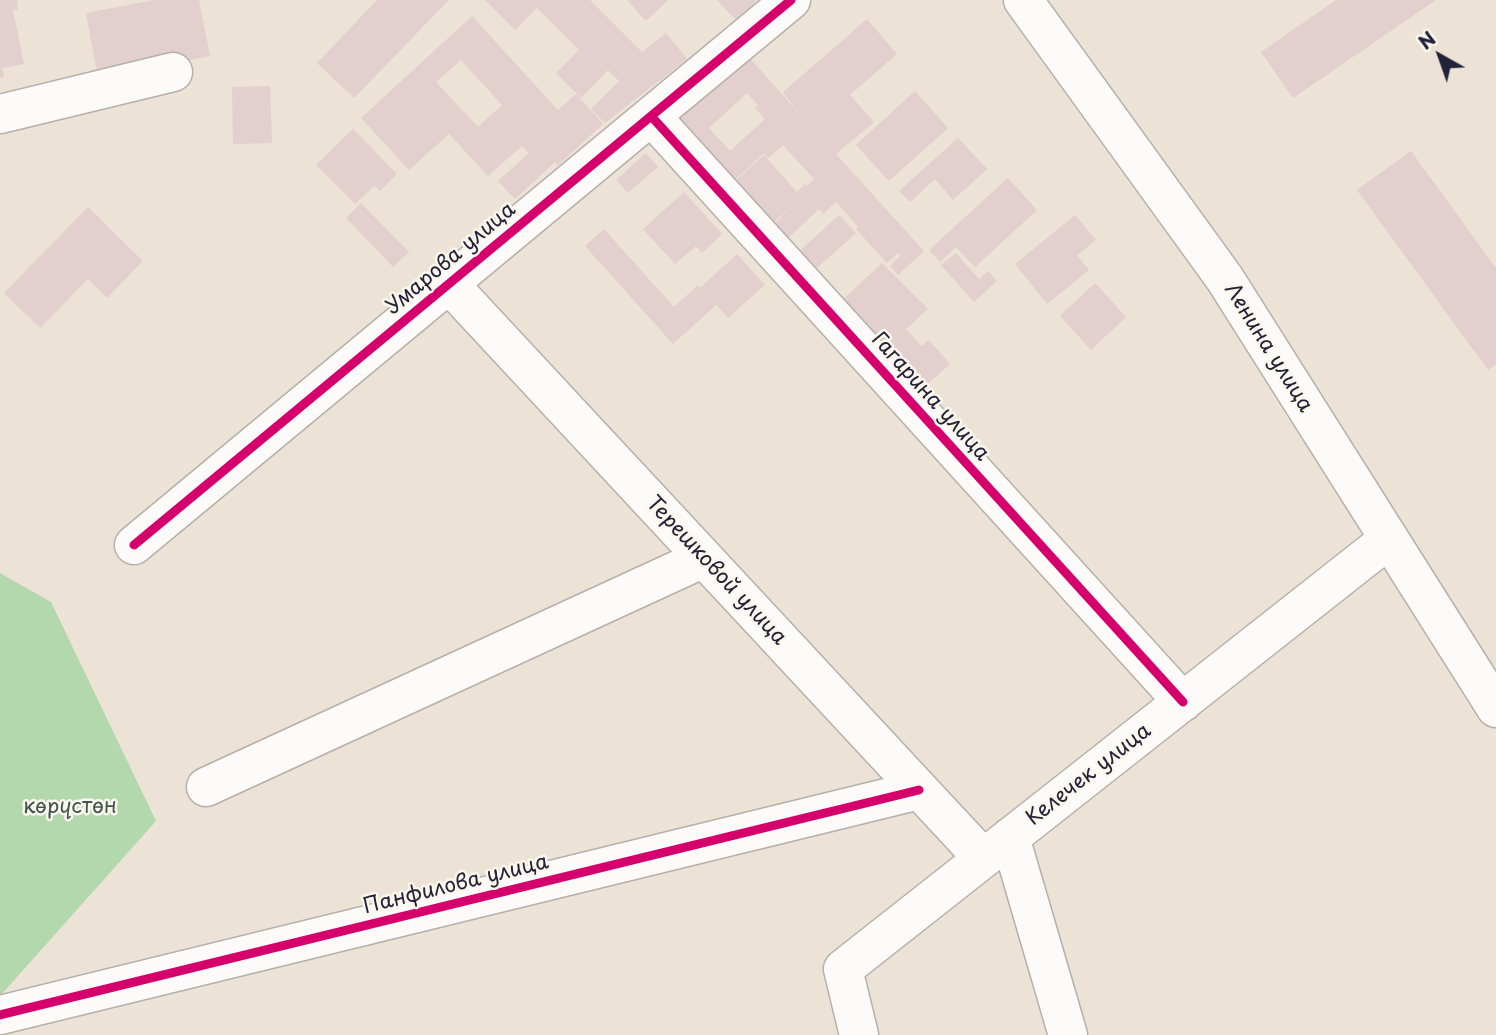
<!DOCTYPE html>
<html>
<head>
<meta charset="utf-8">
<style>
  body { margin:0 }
  #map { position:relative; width:1496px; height:1035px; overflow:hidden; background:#ece2d5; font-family:"Playpen Sans",sans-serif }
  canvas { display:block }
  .north { position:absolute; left:1405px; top:21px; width:70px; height:70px; -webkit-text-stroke:5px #fbf7ec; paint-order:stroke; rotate:320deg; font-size:19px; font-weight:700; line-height:28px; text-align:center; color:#22223b }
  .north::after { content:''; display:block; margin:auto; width:24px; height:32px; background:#22223b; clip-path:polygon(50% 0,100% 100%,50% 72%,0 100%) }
</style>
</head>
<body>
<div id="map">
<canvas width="1496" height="1035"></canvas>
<div class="north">N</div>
</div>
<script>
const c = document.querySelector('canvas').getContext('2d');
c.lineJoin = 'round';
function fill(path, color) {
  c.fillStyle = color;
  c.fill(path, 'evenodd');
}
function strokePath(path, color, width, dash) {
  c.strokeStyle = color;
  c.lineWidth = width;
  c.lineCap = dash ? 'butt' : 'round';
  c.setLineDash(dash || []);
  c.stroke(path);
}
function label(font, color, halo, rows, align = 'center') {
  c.font = font + ' "Playpen Sans",sans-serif';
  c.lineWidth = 5;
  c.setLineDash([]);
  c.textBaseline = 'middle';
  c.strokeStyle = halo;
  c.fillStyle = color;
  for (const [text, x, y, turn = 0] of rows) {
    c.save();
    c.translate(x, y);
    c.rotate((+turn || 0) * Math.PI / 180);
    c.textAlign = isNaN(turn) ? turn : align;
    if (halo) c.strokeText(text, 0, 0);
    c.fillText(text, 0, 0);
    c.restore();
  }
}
fill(new Path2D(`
  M0 573 51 602 156 821 0 996Z`), '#b3d8ad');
fill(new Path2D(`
  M0 0H17L18 9 13 10 24 64 3 68 4 77 0 78Z
  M155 0H199L210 56 98 78 86 13Z
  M377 0H449L354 98 317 63Z
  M485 0H590L642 52 666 33 687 59 605 123 591 109 619 81 608 70 581 98 556 73 579 50 537 8 515 30Z
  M627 0H668L646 21Z
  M717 0H754L756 2 736 20Z
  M1336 0H1436L1293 98 1261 52Z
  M472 16 558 110 576 94 603 124 558 165 555 162 515 199 498 181 529 153 522 146 488 176 449 134 409 170 361 118ZM461 60 502 105 478 127 436 82Z
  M867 19 897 54 850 95 874 122 836 154 924 251 898 275 890 266 900 256 898 253 887 263 856 229 858 227 836 202 823 214 819 209 788 238 775 223 798 201 764 231 726 189 764 155 797 192 805 184 807 186 814 179 783 145 768 158 764 153 727 187 669 123 746 54 800 114 783 92ZM747 93 758 105 755 108 765 119 730 151 709 128Z
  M270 86 272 143 233 144 232 87Z
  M915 91 948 128 889 181 856 145Z
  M353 129 397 174 380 191 374 186 355 204 316 165Z
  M958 138 987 169 953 200 935 179 910 202 899 191Z
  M1411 151 1496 268V364L1488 370 1357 190Z
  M646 153 658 167 628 193 616 180Z
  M1008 178 1037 210 975 267 956 247 940 262 929 250Z
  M684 192 722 234 702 253 696 246 675 264 643 229Z
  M361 203 409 252 393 267 346 218Z
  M88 207 143 261 107 298 88 279 40 328 4 293Z
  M839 215 856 233 808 276 792 258Z
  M1075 215 1096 240 1077 255 1089 270 1047 304 1015 264Z
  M604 229 674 307 698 285 700 288 737 254 765 285 728 318 716 305 673 344 585 246Z
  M956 253 979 279 988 271 997 281 974 302 941 265Z
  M882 263 928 309 906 329 921 346 929 340 950 364 917 394 836 306Z
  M1095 283 1126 317 1091 350 1060 316Z`), '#e2cfce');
const minor = new Path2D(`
  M0 114 173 72
  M651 116 1183 702
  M449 284 983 858
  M134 545 791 0
  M206 787 704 558
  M1010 837 1068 1035
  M0 1015 919 790
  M859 1035 843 969 1389 539`);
const major = new Path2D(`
  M1023 0 1225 279 1496 708`);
strokePath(minor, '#b6afaa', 41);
strokePath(major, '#b6afaa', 41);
strokePath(minor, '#fcfbf9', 38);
strokePath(major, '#fcfbf9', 38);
strokePath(new Path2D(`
  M651 116 1183 702
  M134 545 791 0
  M0 1015 919 790`), '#d6006c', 9);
label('21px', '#22223b', '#fbf7ec', [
  ["Умарова улица",451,259,-40],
  ["Ленина улица",1268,348,58],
  ["Гагарина улица",930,397,48],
  ["Терешковой улица",716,571,47],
  ["Келечек улица",1089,775,-38],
  ["Панфилова улица",456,885,-14]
]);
label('21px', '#405654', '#fbf7ec', [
  ["көрүстөн",70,807]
]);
</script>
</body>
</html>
